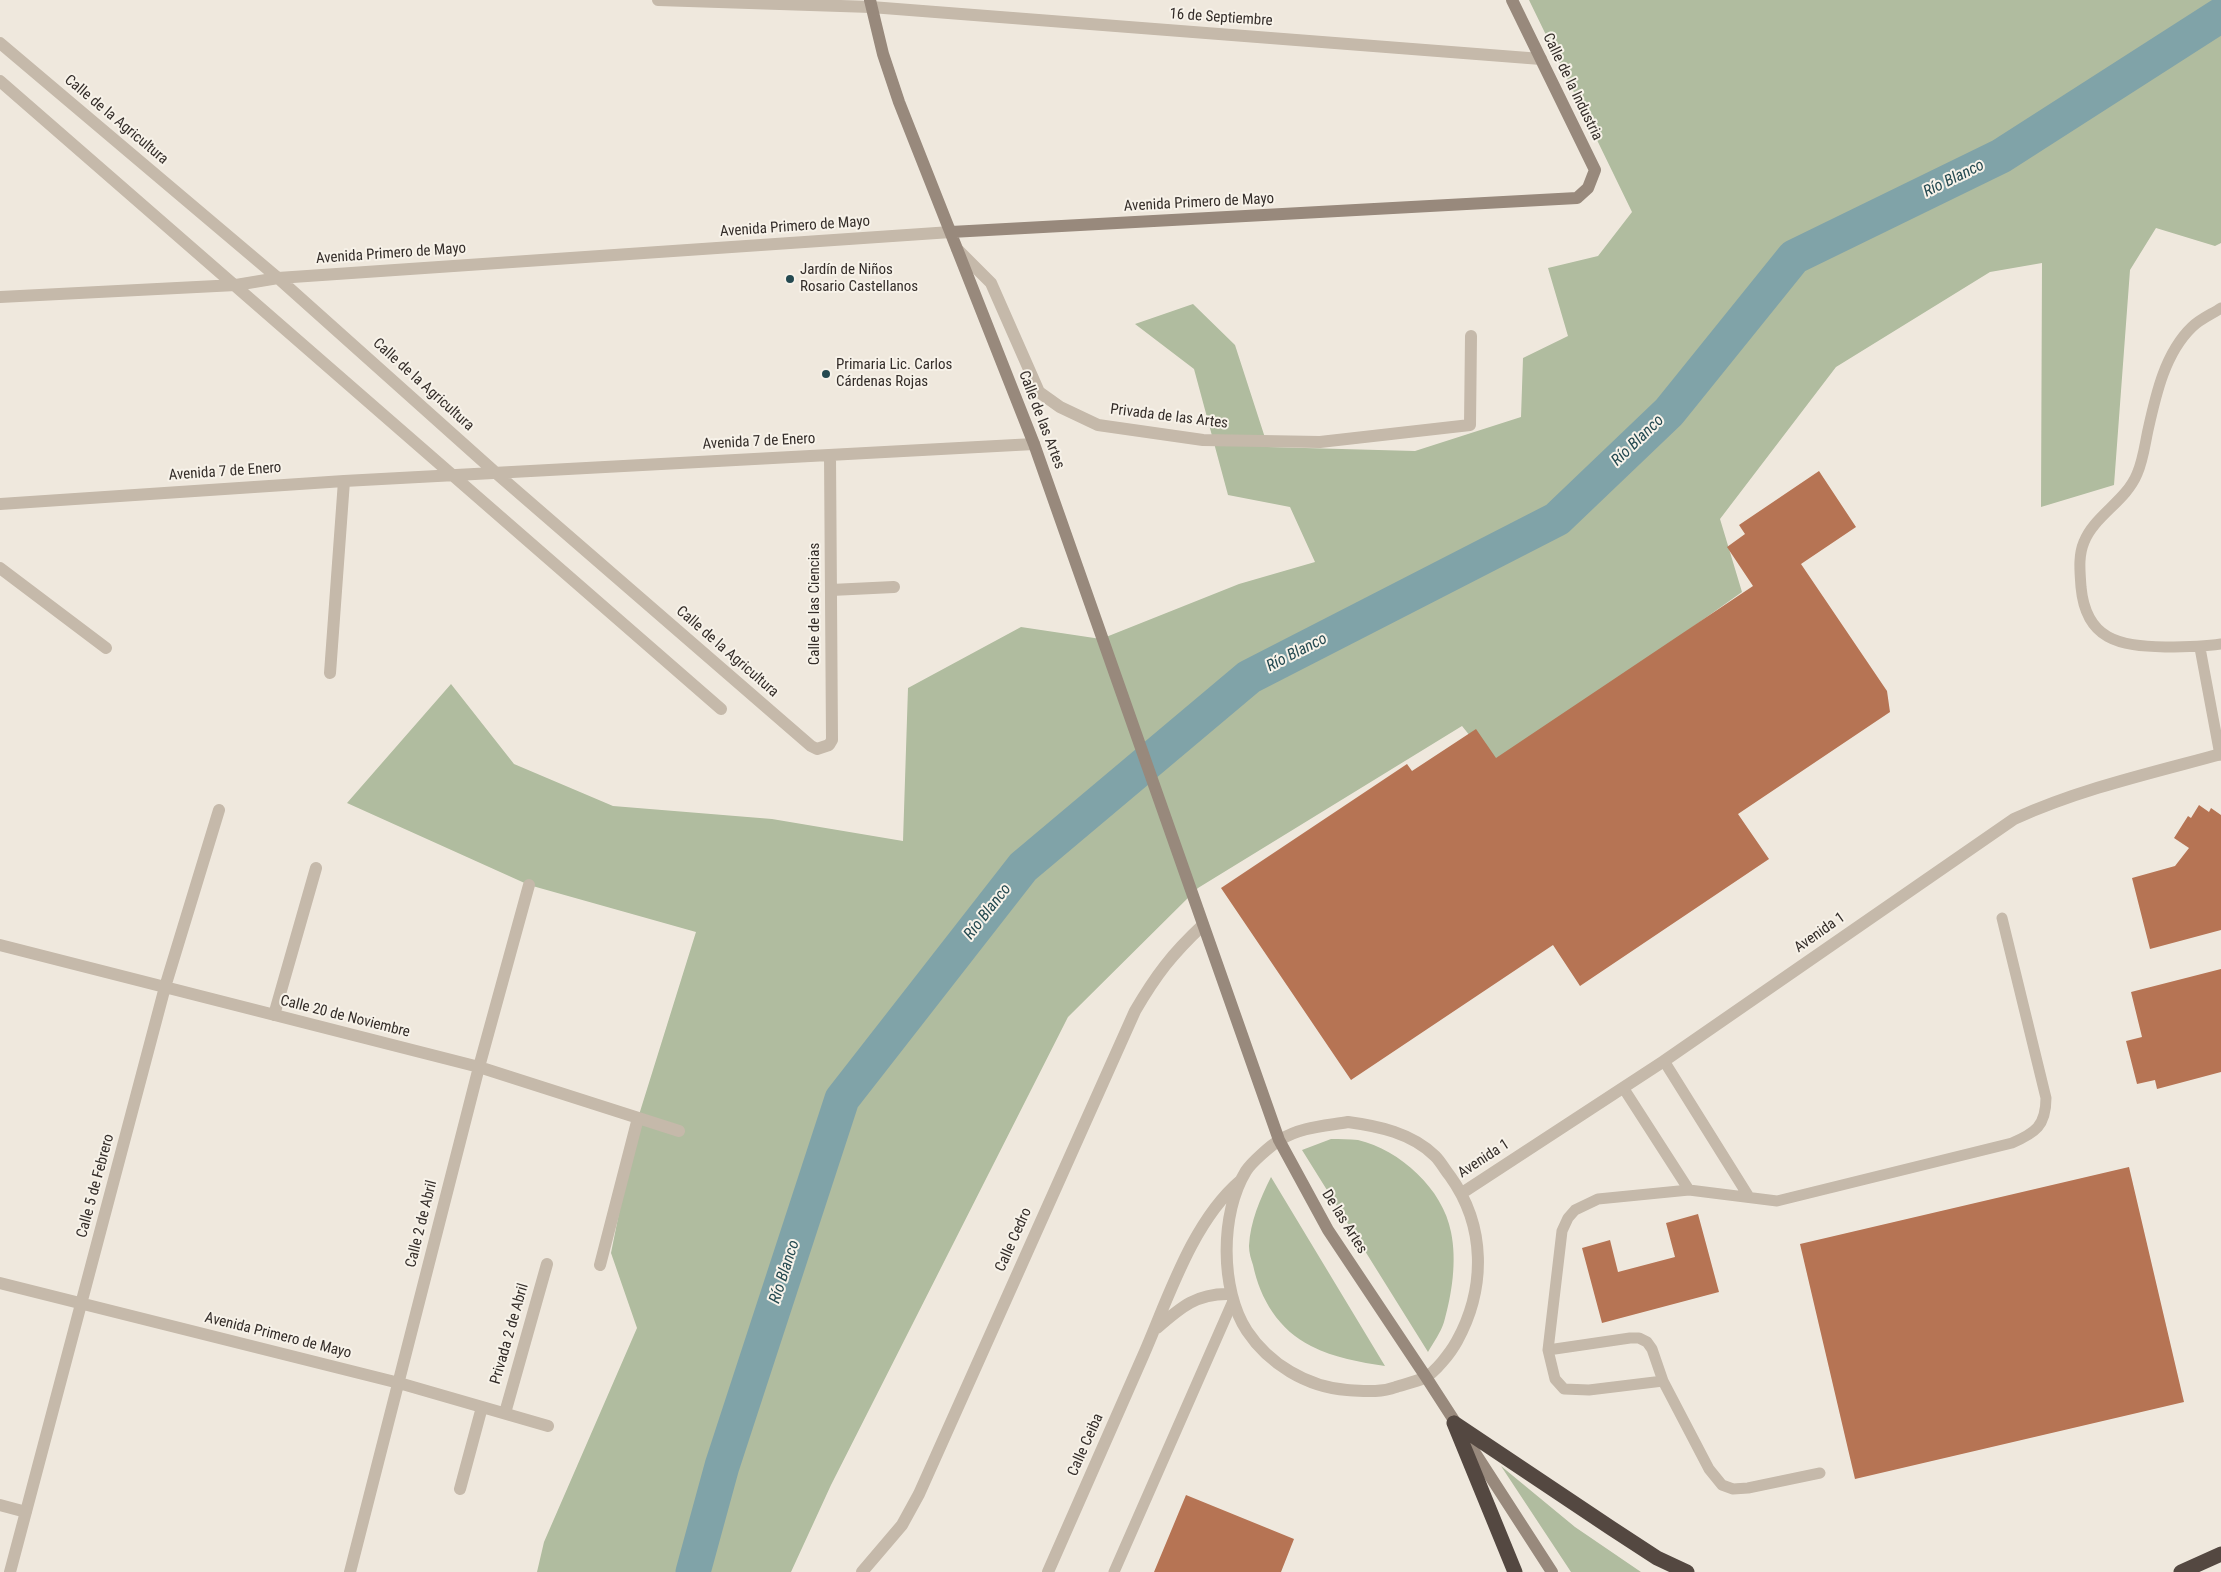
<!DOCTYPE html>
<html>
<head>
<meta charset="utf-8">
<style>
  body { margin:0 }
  canvas { display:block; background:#efe8dd }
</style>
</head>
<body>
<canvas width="2221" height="1572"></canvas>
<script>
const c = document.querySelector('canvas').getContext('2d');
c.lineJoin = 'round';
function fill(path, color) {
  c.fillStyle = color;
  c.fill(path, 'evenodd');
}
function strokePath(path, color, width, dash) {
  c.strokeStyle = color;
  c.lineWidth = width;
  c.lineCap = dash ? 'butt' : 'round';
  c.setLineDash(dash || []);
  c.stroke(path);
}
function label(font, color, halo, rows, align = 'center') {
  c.font = font + ' "Roboto Condensed",sans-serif';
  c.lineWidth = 4;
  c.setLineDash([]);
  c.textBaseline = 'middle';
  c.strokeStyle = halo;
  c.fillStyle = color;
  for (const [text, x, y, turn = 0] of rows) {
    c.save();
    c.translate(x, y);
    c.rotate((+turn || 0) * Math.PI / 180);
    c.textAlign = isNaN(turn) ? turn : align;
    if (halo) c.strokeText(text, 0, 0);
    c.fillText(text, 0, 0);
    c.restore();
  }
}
fill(new Path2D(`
  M1529 0H2221V243L2215 246 2156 228 2130 270 2114 485 2041 507 2042 263 1990 272 1836 367 1720 519 1742 592 1495 767 1462 726 1198 888 1068 1017 831 1485 791 1572H537L544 1542 637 1328 611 1253 638 1118 696 932 529 885 347 803 451 684 514 764 613 806 772 819 903 841 908 688 1021 627 1101 639 1239 584 1315 562 1290 507 1228 495 1194 369 1135 324 1193 304 1235 345 1268 447 1415 451 1521 417 1523 358 1568 336 1548 268 1598 256 1632 212Z
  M1331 1139C1340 1139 1349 1139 1358 1140 1400 1150 1443 1189 1451 1232 1457 1261 1452 1294 1444 1322 1441 1332 1433 1343 1428 1352L1302 1150Z
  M1271 1177 1385 1366C1359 1362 1335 1358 1311 1346 1279 1330 1260 1299 1253 1265 1251 1259 1249 1253 1249 1246 1250 1222 1260 1199 1271 1177Z
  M1501 1466 1575 1527 1641 1572H1571Z`), '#b0bc9f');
strokePath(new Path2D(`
  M693 1572 722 1466 842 1099 1023 867 1249 677 1557 519 1669 412 1794 257 2001 156 2221 15`), '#80a3a8', 35);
fill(new Path2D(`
  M1819 471 1856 527 1801 564 1887 691 1890 712 1738 814 1769 859 1580 986 1553 945 1351 1080 1221 888 1407 764 1412 771 1476 729 1496 758 1753 586 1727 547 1745 534 1739 525Z
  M2199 805 2209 812 2211 808 2221 815V930L2150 949 2132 878 2175 866 2189 848 2174 838 2188 816 2191 818Z
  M2221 969V1072L2157 1089 2155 1080 2137 1084 2126 1041 2142 1037 2131 992Z
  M2129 1167 2184 1402 1855 1479 1800 1244Z
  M1698 1214 1719 1292 1602 1323 1582 1248 1610 1240 1618 1272 1675 1257 1666 1223Z
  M1186 1495 1294 1539 1281 1572H1154Z`), '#b67454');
strokePath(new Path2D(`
  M2221 308C2212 314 2200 319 2192 327 2165 353 2156 394 2148 430 2145 444 2143 461 2137 474 2126 501 2094 516 2084 542 2078 556 2080 572 2081 587 2086 640 2119 646 2165 647 2184 647 2202 647 2221 644
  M2200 648 2220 755
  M1664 1061 1749 1197
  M1624 1089 1689 1190
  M1548 1350 1555 1379 1564 1389 1589 1390 1663 1381
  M1820 1473 1748 1488 1733 1489 1722 1485 1709 1469 1663 1381 1652 1349 1647 1342 1639 1338H1630L1548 1350 1562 1231 1568 1218 1575 1210 1598 1199 1689 1190 1777 1201 2012 1143C2035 1133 2046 1126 2046 1098L2002 918
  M1114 1572 1233 1301`), '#c5b9aa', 11);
strokePath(new Path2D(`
  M658 0 871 7 1541 59
  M0 43 278 278 496 473 811 746 817 749 829 745 832 740 830 455
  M0 81 721 709
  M957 249 991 283 1039 392 1060 407 1098 425 1203 440 1320 442 1470 425 1471 336
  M0 297 236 285 278 278 951 232
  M0 504 344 481 1034 444
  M0 568 106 648
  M831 590 894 587
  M330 673 344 481
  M0 945 479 1067 679 1131
  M274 1015 316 868
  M1348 1122C1378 1126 1412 1133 1435 1156 1441 1162 1445 1170 1450 1176 1486 1226 1486 1288 1457 1341 1451 1352 1435 1373 1424 1378 1415 1382 1405 1384 1396 1387 1380 1393 1365 1391 1347 1390 1307 1387 1269 1364 1247 1331 1220 1290 1220 1213 1246 1171 1251 1163 1271 1145 1280 1140 1300 1127 1325 1126 1348 1122Z
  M1462 1193 1664 1061 2014 819C2080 789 2151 773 2221 754
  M600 1265 638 1118
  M0 1283 399 1383 548 1426
  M1157 1328C1181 1307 1197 1293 1230 1294
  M505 1413 547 1264
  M460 1489 482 1407
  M0 1505 26 1512
  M10 1572 165 987 219 810
  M350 1572 479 1067 529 885
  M862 1572 902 1525 919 1494 1135 1011C1156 975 1172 954 1203 925
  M1048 1572C1080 1500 1111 1428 1143 1356 1168 1299 1192 1222 1240 1181`), '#c5b9aa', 12);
strokePath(new Path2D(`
  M870 0 883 54 899 102 1034 444 1279 1140 1328 1230 1426 1377 1552 1572
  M951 232 1577 198 1588 188 1595 170 1512 0`), '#98897c', 12);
strokePath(new Path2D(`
  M1454 1423 1611 1528 1657 1558 1687 1572
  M1454 1423 1515 1572
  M2181 1572 2221 1554`), '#544841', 15);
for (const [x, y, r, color] of [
  [790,279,5,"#244950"],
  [826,374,5,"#244950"]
]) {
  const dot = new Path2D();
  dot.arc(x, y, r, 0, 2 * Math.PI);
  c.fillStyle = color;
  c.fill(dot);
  strokePath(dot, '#f7f2e9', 2);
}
label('15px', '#342d29', '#f7f2e9', [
  ["16 de Septiembre",1221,18,4],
  ["Calle de la Industria",1572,87,64],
  ["Calle de la Agricultura",116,120,40],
  ["Avenida Primero de Mayo",1199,203,-3],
  ["Avenida Primero de Mayo",795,227,-4],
  ["Avenida Primero de Mayo",391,254,-4],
  ["Calle de la Agricultura",423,385,42],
  ["Privada de las Artes",1169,417,7],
  ["Calle de las Artes",1041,420,69],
  ["Avenida 7 de Enero",759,442,-3],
  ["Avenida 7 de Enero",225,472,-4],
  ["Calle de las Ciencias",815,604,-90],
  ["Calle de la Agricultura",727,652,41],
  ["Avenida 1",1820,933,-35],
  ["Calle 20 de Noviembre",345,1017,14],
  ["Avenida 1",1484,1159,-33],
  ["Calle 5 de Febrero",96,1186,-75],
  ["De las Artes",1344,1222,58],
  ["Calle 2 de Abril",422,1224,-76],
  ["Calle Cedro",1014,1240,-66],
  ["Privada 2 de Abril",510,1334,-74],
  ["Avenida Primero de Mayo",278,1336,14],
  ["Calle Ceiba",1086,1445,-66]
]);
label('15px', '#342d29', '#f7f2e9', [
  ["Jardín de Niños",800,270],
  ["Rosario Castellanos",800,287],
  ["Primaria Lic. Carlos",836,365],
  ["Cárdenas Rojas",836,382]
], 'left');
label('italic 16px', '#244950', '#f7f2e9', [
  ["Río Blanco",1954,179,-26],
  ["Río Blanco",1638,441,-44],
  ["Río Blanco",1297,653,-27],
  ["Río Blanco",988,912,-52],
  ["Río Blanco",785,1272,-72]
]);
</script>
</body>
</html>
